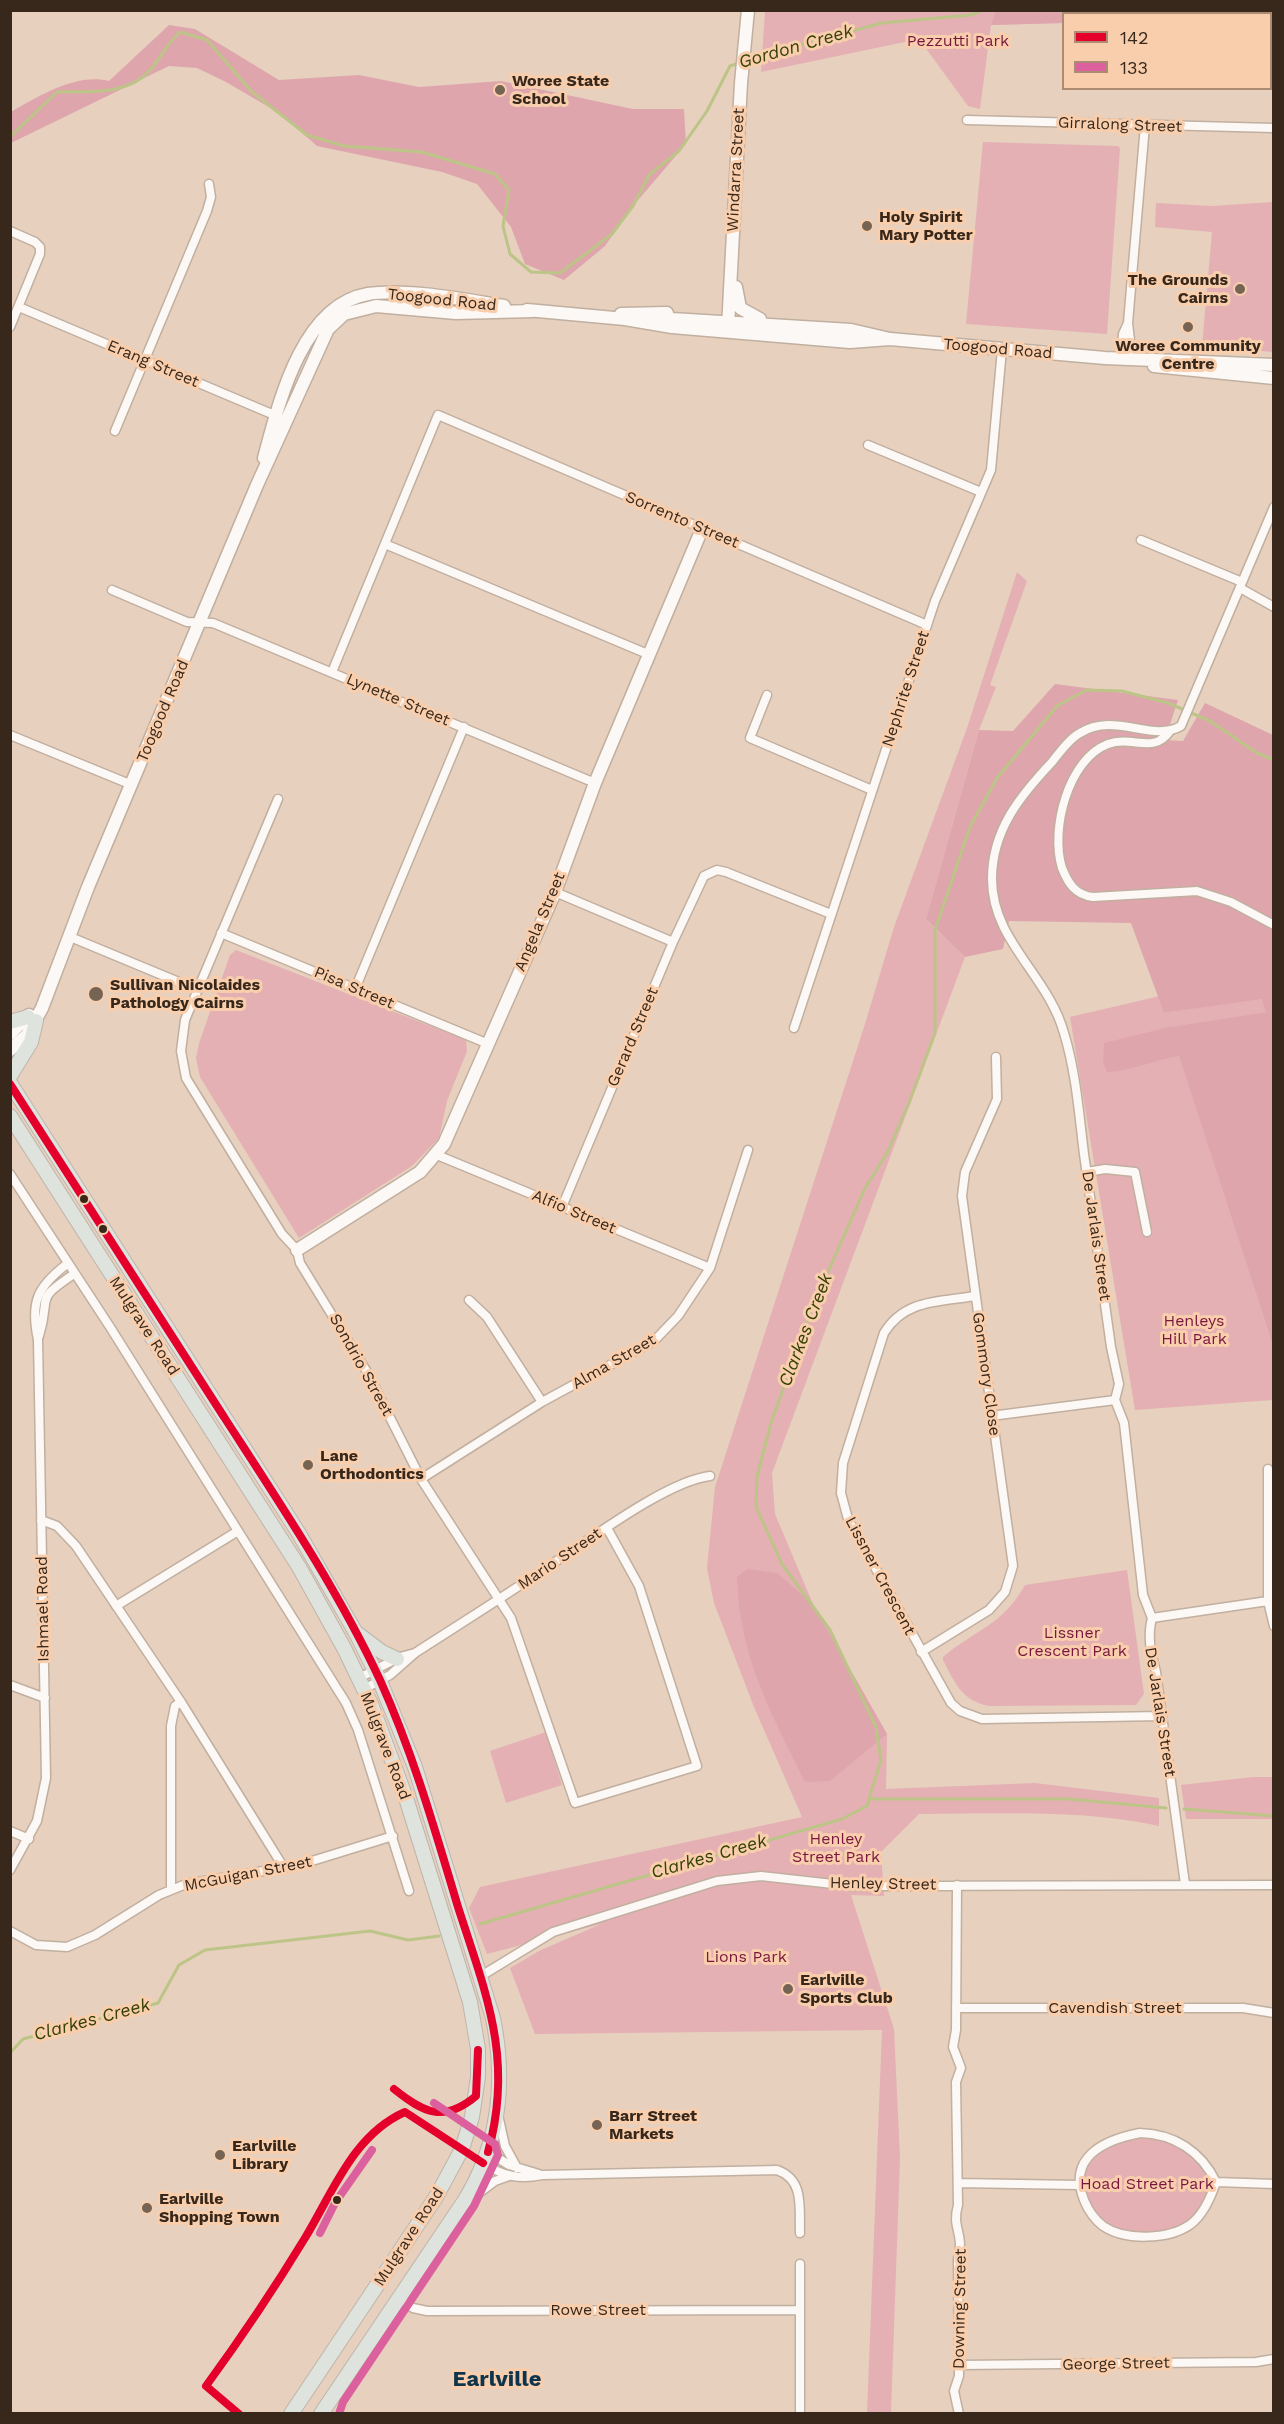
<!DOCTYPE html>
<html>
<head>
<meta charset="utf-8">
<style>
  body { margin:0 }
  #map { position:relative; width:1284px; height:2424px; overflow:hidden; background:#e7d0be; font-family:"Work Sans",sans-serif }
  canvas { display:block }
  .frame { position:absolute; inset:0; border:12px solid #38281b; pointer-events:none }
  .legend { position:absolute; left:1062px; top:12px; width:210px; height:78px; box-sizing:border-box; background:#f8cead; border:2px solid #ab8c73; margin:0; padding:8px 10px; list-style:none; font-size:18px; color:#38281b }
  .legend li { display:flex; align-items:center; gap:12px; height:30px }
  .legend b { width:30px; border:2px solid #ab8c73 }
</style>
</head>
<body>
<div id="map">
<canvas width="1284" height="2424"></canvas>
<div class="frame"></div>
<ul class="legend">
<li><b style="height:8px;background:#e4002b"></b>142</li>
<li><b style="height:8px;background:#db609d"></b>133</li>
</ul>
</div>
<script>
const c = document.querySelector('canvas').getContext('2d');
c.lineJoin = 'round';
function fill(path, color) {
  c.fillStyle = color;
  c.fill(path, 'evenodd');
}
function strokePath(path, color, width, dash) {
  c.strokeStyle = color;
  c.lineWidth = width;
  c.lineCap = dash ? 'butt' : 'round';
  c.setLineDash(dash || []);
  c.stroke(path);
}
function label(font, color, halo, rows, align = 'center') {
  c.font = font + ' "Work Sans",sans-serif';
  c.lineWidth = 6;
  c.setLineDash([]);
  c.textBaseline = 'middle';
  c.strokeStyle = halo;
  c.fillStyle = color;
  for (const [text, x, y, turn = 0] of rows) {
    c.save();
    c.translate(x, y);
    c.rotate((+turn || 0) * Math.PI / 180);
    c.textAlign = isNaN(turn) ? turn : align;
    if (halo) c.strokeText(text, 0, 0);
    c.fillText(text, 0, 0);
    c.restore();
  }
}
fill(new Path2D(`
  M765 11H1273V17L1271 18 1270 14H1064L1063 23 991 25 980 109 968 106 919 39 761 72Z
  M983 142 1118 146 1120 148 1107 334 966 324Z
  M1273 202V352L1202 346 1212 232 1155 227 1156 203 1212 206Z
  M1017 572 1027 581 990 685 996 687 979 730 926 919 965 957 772 1473 775 1514 813 1604 887 1734 886 1789 1035 1783 1159 1798V1826C1081 1809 999 1814 919 1814L881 1852 884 1896 851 1895 894 2029 900 2158 891 2413H867L882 2030 535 2034 510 1968 541 1950 601 1924 487 1954 469 1908 480 1887 802 1817 754 1707 714 1603 707 1568 715 1487 865 1024 894 927 967 728Z
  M236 950 466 1040 467 1051 447 1101 439 1138 412 1166 299 1238 200 1077 196 1058 199 1043 230 955Z
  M1160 996 1164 1013 1260 998 1267 1012 1170 1027 1273 1346V1400L1135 1410 1070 1017Z
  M1127 1570 1144 1694 1136 1705 989 1706C962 1701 955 1683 943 1660V1657C976 1629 1002 1626 1025 1585Z
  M546 1732 562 1785 506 1803 490 1751Z
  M1253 1777H1273V1819H1186L1181 1785Z
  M1140 2133 1189 2148 1216 2182 1190 2225C1141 2240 1132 2240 1089 2212L1081 2173 1093 2151Z`), '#e4b0b4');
fill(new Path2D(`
  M996 10H1273L1274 17 1271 18 1270 14H1064L1063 23 991 25Z
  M169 25 195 29 279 80 359 75 419 87 501 81 633 109H684L686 144 633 206 605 246 564 280 525 264 511 227 477 184 442 172 317 146 279 113 226 82 197 68 169 66 11 143V112C39 96 76 73 109 81Z
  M1055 684 1178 700 1165 740 1183 741 1205 703 1273 735V1346L1179 1056C1154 1060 1132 1071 1107 1072L1103 1063 1104 1043 1169 1027 1266 1012 1261 999 1164 1013 1131 923 1009 921 1003 949 965 957 926 919 979 730 1013 731Z
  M747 1569 777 1573 813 1604 887 1734 830 1781 805 1782C771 1713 739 1656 737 1577Z`), '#dea6ac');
strokePath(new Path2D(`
  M748 59 882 23 971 15 983 10
  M10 137 57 92C88 91 129 96 151 69 163 55 164 47 180 32L207 40 252 92 307 135 344 146 422 152 495 174 509 190 503 226 510 254 531 272 560 273 612 234 633 206 649 175 679 151 707 111 730 66 739 63
  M869 1799H1069L1166 1808
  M1184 1809 1274 1816
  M480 1924 842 1819 867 1806 881 1760 876 1727 830 1630 782 1564 756 1507 757 1476 771 1423 813 1306 865 1188 887 1153 909 1103 935 1033V930L970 827 997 778 1057 706 1086 690 1122 691 1168 703 1210 721 1257 753 1274 760
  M10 2053 23 2039 158 2003 179 1965 205 1950 370 1931 408 1940 439 1936`), '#bdc487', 3);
const street = new Path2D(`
  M967 120 1274 128
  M10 231 35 242 40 247V254L10 327
  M19 307 279 417
  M1121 358 1123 334 1128 323
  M1132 358 1128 323 1145 125
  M115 431 207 211 211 197 209 184
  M868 445 981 492
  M1141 540 1242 582
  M385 544 650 655
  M1240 588 1274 607
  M112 590 187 622 213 623 595 783
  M332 672 438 415 927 625
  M767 695 750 738 872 790
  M1170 731C1153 755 1133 735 1108 744 1068 759 1050 830 1062 868 1068 883 1075 895 1093 897L1197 891 1231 902 1274 925
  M10 735 132 785
  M278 799 185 1020 181 1051 186 1078 282 1234 297 1250 300 1263 367 1372 421 1479 511 1618 575 1803 697 1766 639 1586 607 1528
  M555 892 673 942
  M221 933 486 1043
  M68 936 198 990
  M355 989 464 727
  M794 1028 935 601 991 470 1002 349
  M437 1155 710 1268
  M1087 1172 1105 1169 1135 1172 1147 1232
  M10 1174 110 1327 346 1703 358 1730 409 1891
  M562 1207 673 942 704 876 717 870 726 872 831 914
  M975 1296C939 1302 905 1299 884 1333L843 1463 841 1493 848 1519 951 1703 960 1711 982 1719 1162 1716
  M469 1300 487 1317 542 1402
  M39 1336C52 1295 32 1302 74 1274
  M991 1416 1115 1400
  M1268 1469V1601L1274 1626
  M421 1479 542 1402 654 1341 678 1316 710 1268 748 1150
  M41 1520 57 1526 76 1546 181 1702 284 1868
  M116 1606 238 1531
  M1152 1618 1268 1601
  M921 1652 989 1610 1005 1592 1013 1566 962 1196 965 1172 997 1099 996 1057
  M359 1678 400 1657 415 1653
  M10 1685 45 1698
  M364 1689 390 1675 415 1653C463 1622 511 1592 558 1560 595 1536 668 1481 710 1476
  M10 1831 29 1839
  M10 1870 37 1821 46 1778 38 1340C30 1302 37 1287 67 1264
  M1185 1884 1156 1672C1151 1653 1147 1637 1152 1618L1143 1595 1124 1423 1115 1400 1119 1384 1111 1347C1102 1283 1093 1218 1084 1154 1079 1114 1076 1072 1064 1033 1048 975 992 941 992 879 992 830 1020 796 1052 762 1060 752 1069 739 1080 733 1115 711 1152 743 1181 726L1274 507
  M957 1885 956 2030 953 2047 961 2068 956 2082 958 2205C951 2229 965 2233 958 2259L959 2376 954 2391 959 2414
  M171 1889V1726L175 1706 181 1702
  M10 1931 36 1945 67 1947 95 1935 159 1895 186 1884 299 1865 393 1836
  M481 1976 553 1932 717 1881 761 1876 851 1886 1274 1885
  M956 2008H1243L1274 2013
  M499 2119 505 2146 517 2168
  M1140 2133C1174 2134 1201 2151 1216 2182 1211 2197 1204 2214 1191 2224 1169 2240 1125 2241 1103 2226 1094 2219 1088 2210 1084 2200 1067 2157 1104 2140 1140 2133Z
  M488 2152 509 2165 539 2174
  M483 2163C503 2176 519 2180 542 2175L777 2170C805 2180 799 2208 800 2233
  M1216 2182 1274 2184
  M958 2183 1078 2185
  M467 2202 495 2181 509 2176
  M399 2299 413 2308 427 2311 799 2310
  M959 2365 1256 2362 1274 2359
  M800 2414V2264`);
const secondary = new Path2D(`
  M736 287 740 308 760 319
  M527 310 625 319 672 327 850 342 890 339
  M621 314 667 313
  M656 318 851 330 890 339 1105 358 1274 365
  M728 327 741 83 748 10
  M1154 366 1274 378
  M264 458C279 402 302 305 368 294 406 288 466 300 504 306
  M10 1034 29 1015
  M10 1050 27 1035 42 1008 88 887 257 485 328 329 344 314 376 306 456 313 533 311
  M297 1250 420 1172 444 1144 555 892 595 783 702 529`);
const primary = new Path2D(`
  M10 1022 28 1017
  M10 1076 31 1042 36 1021
  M10 1083 298 1532 356 1633 380 1681 415 1767 493 2018C506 2082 499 2144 465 2200L321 2414
  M10 1116 299 1567 344 1648 371 1704 406 1798 470 2002 478 2049V2077L472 2117 462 2149 436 2197 291 2414
  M358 1634 382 1652 397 1659`);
strokePath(street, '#c1afa0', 11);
strokePath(secondary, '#c1afa0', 15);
strokePath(primary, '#bfb4aa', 16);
strokePath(street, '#fbf8f5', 8);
strokePath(secondary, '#fbf8f5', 12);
strokePath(primary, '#dee3de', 14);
strokePath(new Path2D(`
  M10 1084C82 1195 153 1306 224 1417 279 1502 337 1588 380 1680 413 1753 435 1830 458 1907 486 1994 514 2059 488 2152
  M394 2089C424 2113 444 2123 476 2096L478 2050
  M239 2414 206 2386C241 2338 274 2289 305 2238 333 2192 353 2135 405 2112L483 2163`), '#e4002b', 8);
strokePath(new Path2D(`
  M320 2233 335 2203 372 2150
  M339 2414 343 2402 474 2206 498 2155 495 2144 434 2103`), '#db609d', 8);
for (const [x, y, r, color] of [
  [500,90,6,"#756354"],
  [867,226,6,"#756354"],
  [1240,289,6,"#756354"],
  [1188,327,6,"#756354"],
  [96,994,8,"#756354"],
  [84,1199,5,"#38281b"],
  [103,1229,5,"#38281b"],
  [308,1465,6,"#756354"],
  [788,1989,6,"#756354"],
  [597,2125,6,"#756354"],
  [220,2155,6,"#756354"],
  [337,2200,5,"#38281b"],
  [147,2208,6,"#756354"]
]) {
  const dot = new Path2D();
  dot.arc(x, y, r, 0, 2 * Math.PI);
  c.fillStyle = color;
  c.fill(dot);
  strokePath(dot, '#f8cead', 2);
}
label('16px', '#791640', '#f8cead', [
  ["Pezzutti Park",958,41],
  ["Henleys",1194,1321],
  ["Hill Park",1194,1339],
  ["Lissner",1072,1633],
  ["Crescent Park",1072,1651],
  ["Henley",836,1839],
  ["Street Park",836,1857],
  ["Lions Park",746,1957],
  ["Hoad Street Park",1147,2184]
]);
label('bold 16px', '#38281b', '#f8cead', [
  ["Woree State",512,81],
  ["School",512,99],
  ["Holy Spirit",879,217],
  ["Mary Potter",879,235],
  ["The Grounds",1228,280,"right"],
  ["Cairns",1228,298,"right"],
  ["Woree Community",1188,346,"center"],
  ["Centre",1188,364,"center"],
  ["Sullivan Nicolaides",110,985],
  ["Pathology Cairns",110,1003],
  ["Lane",320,1456],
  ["Orthodontics",320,1474],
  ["Earlville",800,1980],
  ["Sports Club",800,1998],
  ["Barr Street",609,2116],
  ["Markets",609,2134],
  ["Earlville",232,2146],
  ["Library",232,2164],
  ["Earlville",159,2199],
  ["Shopping Town",159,2217]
], 'left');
label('16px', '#38281b', '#f8cead', [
  ["Girralong Street",1120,125,2],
  ["Windarra Street",736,170,-87],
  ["Toogood Road",442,300,6],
  ["Toogood Road",998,349,5],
  ["Erang Street",153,364,23],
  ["Sorrento Street",682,520,23],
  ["Nephrite Street",906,689,-72],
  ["Lynette Street",398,700,23],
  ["Toogood Road",163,711,-67],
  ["Angela Street",540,922,-67],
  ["Pisa Street",354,988,23],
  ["Gerard Street",633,1037,-67],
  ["Alfio Street",574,1212,23],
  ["De Jarlais Street",1096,1236,82],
  ["Mulgrave Road",144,1326,57],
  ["Alma Street",614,1362,-30],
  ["Sondrio Street",361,1365,61],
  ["Gommory Close",986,1374,82],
  ["Mario Street",560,1559,-34],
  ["Lissner Crescent",880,1576,62],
  ["Ishmael Road",43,1609,-91],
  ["De Jarlais Street",1160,1712,81],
  ["Mulgrave Road",385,1746,69],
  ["McGuigan Street",248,1874,-11],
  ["Henley Street",883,1884,1],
  ["Cavendish Street",1115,2008],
  ["Mulgrave Road",409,2237,-57],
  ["Downing Street",960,2309,-89],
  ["Rowe Street",598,2310],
  ["George Street",1116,2364,-1]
]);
label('italic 18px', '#354002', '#f8cead', [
  ["Gordon Creek",796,47,-16],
  ["Clarkes Creek",806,1330,-69],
  ["Clarkes Creek",709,1857,-16],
  ["Clarkes Creek",92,2020,-15]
]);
label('bold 22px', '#0f354d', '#f8cead', [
  ["Earlville",497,2380]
]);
</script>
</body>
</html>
